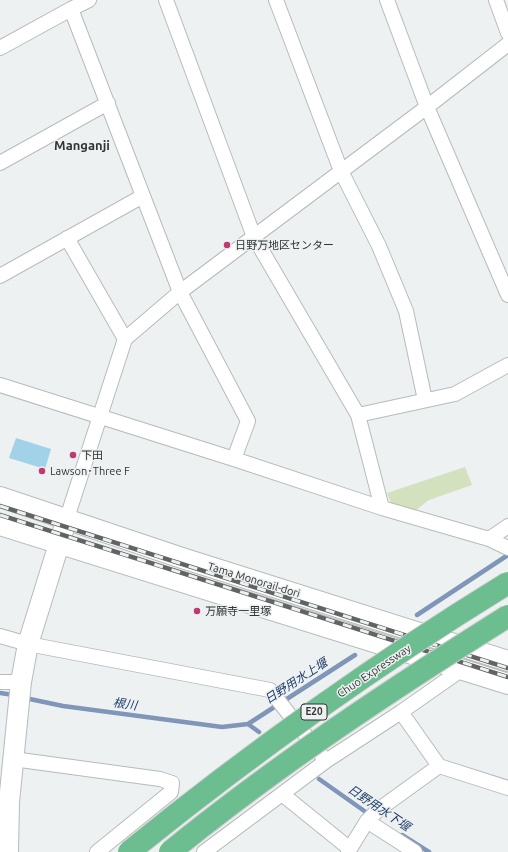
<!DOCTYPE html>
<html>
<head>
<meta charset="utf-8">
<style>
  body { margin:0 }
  canvas { display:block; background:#edf1f1 }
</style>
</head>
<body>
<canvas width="508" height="852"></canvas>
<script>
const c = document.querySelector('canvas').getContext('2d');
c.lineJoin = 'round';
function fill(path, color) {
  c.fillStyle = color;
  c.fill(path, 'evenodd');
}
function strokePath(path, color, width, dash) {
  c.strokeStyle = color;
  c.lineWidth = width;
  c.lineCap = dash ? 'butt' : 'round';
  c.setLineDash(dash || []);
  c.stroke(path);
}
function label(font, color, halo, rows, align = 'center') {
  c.font = font + ' Ubuntu,"Noto Sans JP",sans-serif';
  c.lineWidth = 3;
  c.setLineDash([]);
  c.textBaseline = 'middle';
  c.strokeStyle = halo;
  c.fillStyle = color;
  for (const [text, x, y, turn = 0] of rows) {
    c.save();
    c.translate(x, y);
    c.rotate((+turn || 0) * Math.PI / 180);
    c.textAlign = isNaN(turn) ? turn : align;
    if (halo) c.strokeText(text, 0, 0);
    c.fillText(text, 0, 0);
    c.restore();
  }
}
fill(new Path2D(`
  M465 467 472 485 429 500 415 511 391 503 387 493Z`), '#d4e1be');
strokePath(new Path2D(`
  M417 615 508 555
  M0 693 14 695
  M25 698 63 706 222 727 248 724 355 655
  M248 724 259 732
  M319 779 370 815
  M402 835 429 852`), '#7f96b9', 4.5);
fill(new Path2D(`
  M16 438 51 449 45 469 9 458Z`), '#a1d2e7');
const minor = new Path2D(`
  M166 0 254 237 358 415 382 508
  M276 0 341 171 379 246 406 311 425 400
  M387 0 427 107 508 295
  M496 0 508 33
  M71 9 89 0
  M0 48 71 9 180 292 248 421 234 459
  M0 163 108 103
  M67 238 125 339
  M0 276 143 196
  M0 385 234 459 382 508 489 539 508 548
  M358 415 455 394 508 365
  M67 518 125 339 180 292 427 107 508 44
  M489 539 508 526
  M0 636 28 644 270 690 326 761
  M0 682H21
  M401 712 439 766 508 788
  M13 759 160 779 172 783 171 792 97 852
  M282 794 350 849
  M367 821 415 852
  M204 852 326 761 401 712 461 670
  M348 852 367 821 378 810 439 766`);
const secondary = new Path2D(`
  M0 497 182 558 508 661
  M0 525 508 684
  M8 852 9 802 21 682 28 644 63 531`);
strokePath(minor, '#b7bbbb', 16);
strokePath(secondary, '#b7bbbb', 22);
strokePath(minor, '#fff', 14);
strokePath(secondary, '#fff', 20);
const rail = new Path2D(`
  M0 506 508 668
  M0 515 508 677`);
strokePath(rail, '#626464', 4.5);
strokePath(rail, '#edf1f1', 3, [9]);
const motorwayBridge = new Path2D(`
  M129 852C249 755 376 664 508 583
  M170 852C277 765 392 689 508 616`);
strokePath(motorwayBridge, '#cecece', 24, []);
strokePath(motorwayBridge, '#6cbd8f', 22);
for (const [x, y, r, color] of [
  [227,245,4,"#c23871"],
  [73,455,4,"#c23871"],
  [42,471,4,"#c23871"],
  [197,611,4,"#c23871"]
]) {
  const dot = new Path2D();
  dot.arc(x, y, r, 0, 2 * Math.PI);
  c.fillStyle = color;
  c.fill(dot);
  strokePath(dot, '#edf1f1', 1.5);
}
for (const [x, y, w] of [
  [314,712,26]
]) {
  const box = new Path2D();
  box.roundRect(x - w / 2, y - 8, w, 16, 3);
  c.fillStyle = '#edf1f1';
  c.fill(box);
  strokePath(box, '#333434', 1);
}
label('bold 10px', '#333434', null, [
  ["E20",314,712]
]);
label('11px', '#333434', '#edf1f1', [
  ["日野万地区センター",235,245],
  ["下田",81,455],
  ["Lawson･Three F",50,471],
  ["万願寺一里塚",205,611]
], 'left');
label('11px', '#333434', '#edf1f1', [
  ["Tama Monorail-dori",254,580,17],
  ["Chuo Expressway",374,671,-34]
]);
label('italic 12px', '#1e3d6b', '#edf1f1', [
  ["日野用水上堰",296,681,-33],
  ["根川",125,704,8],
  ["日野用水下堰",379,808,34]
]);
label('bold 13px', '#333434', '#edf1f1', [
  ["Manganji",82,146]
]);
</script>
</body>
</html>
